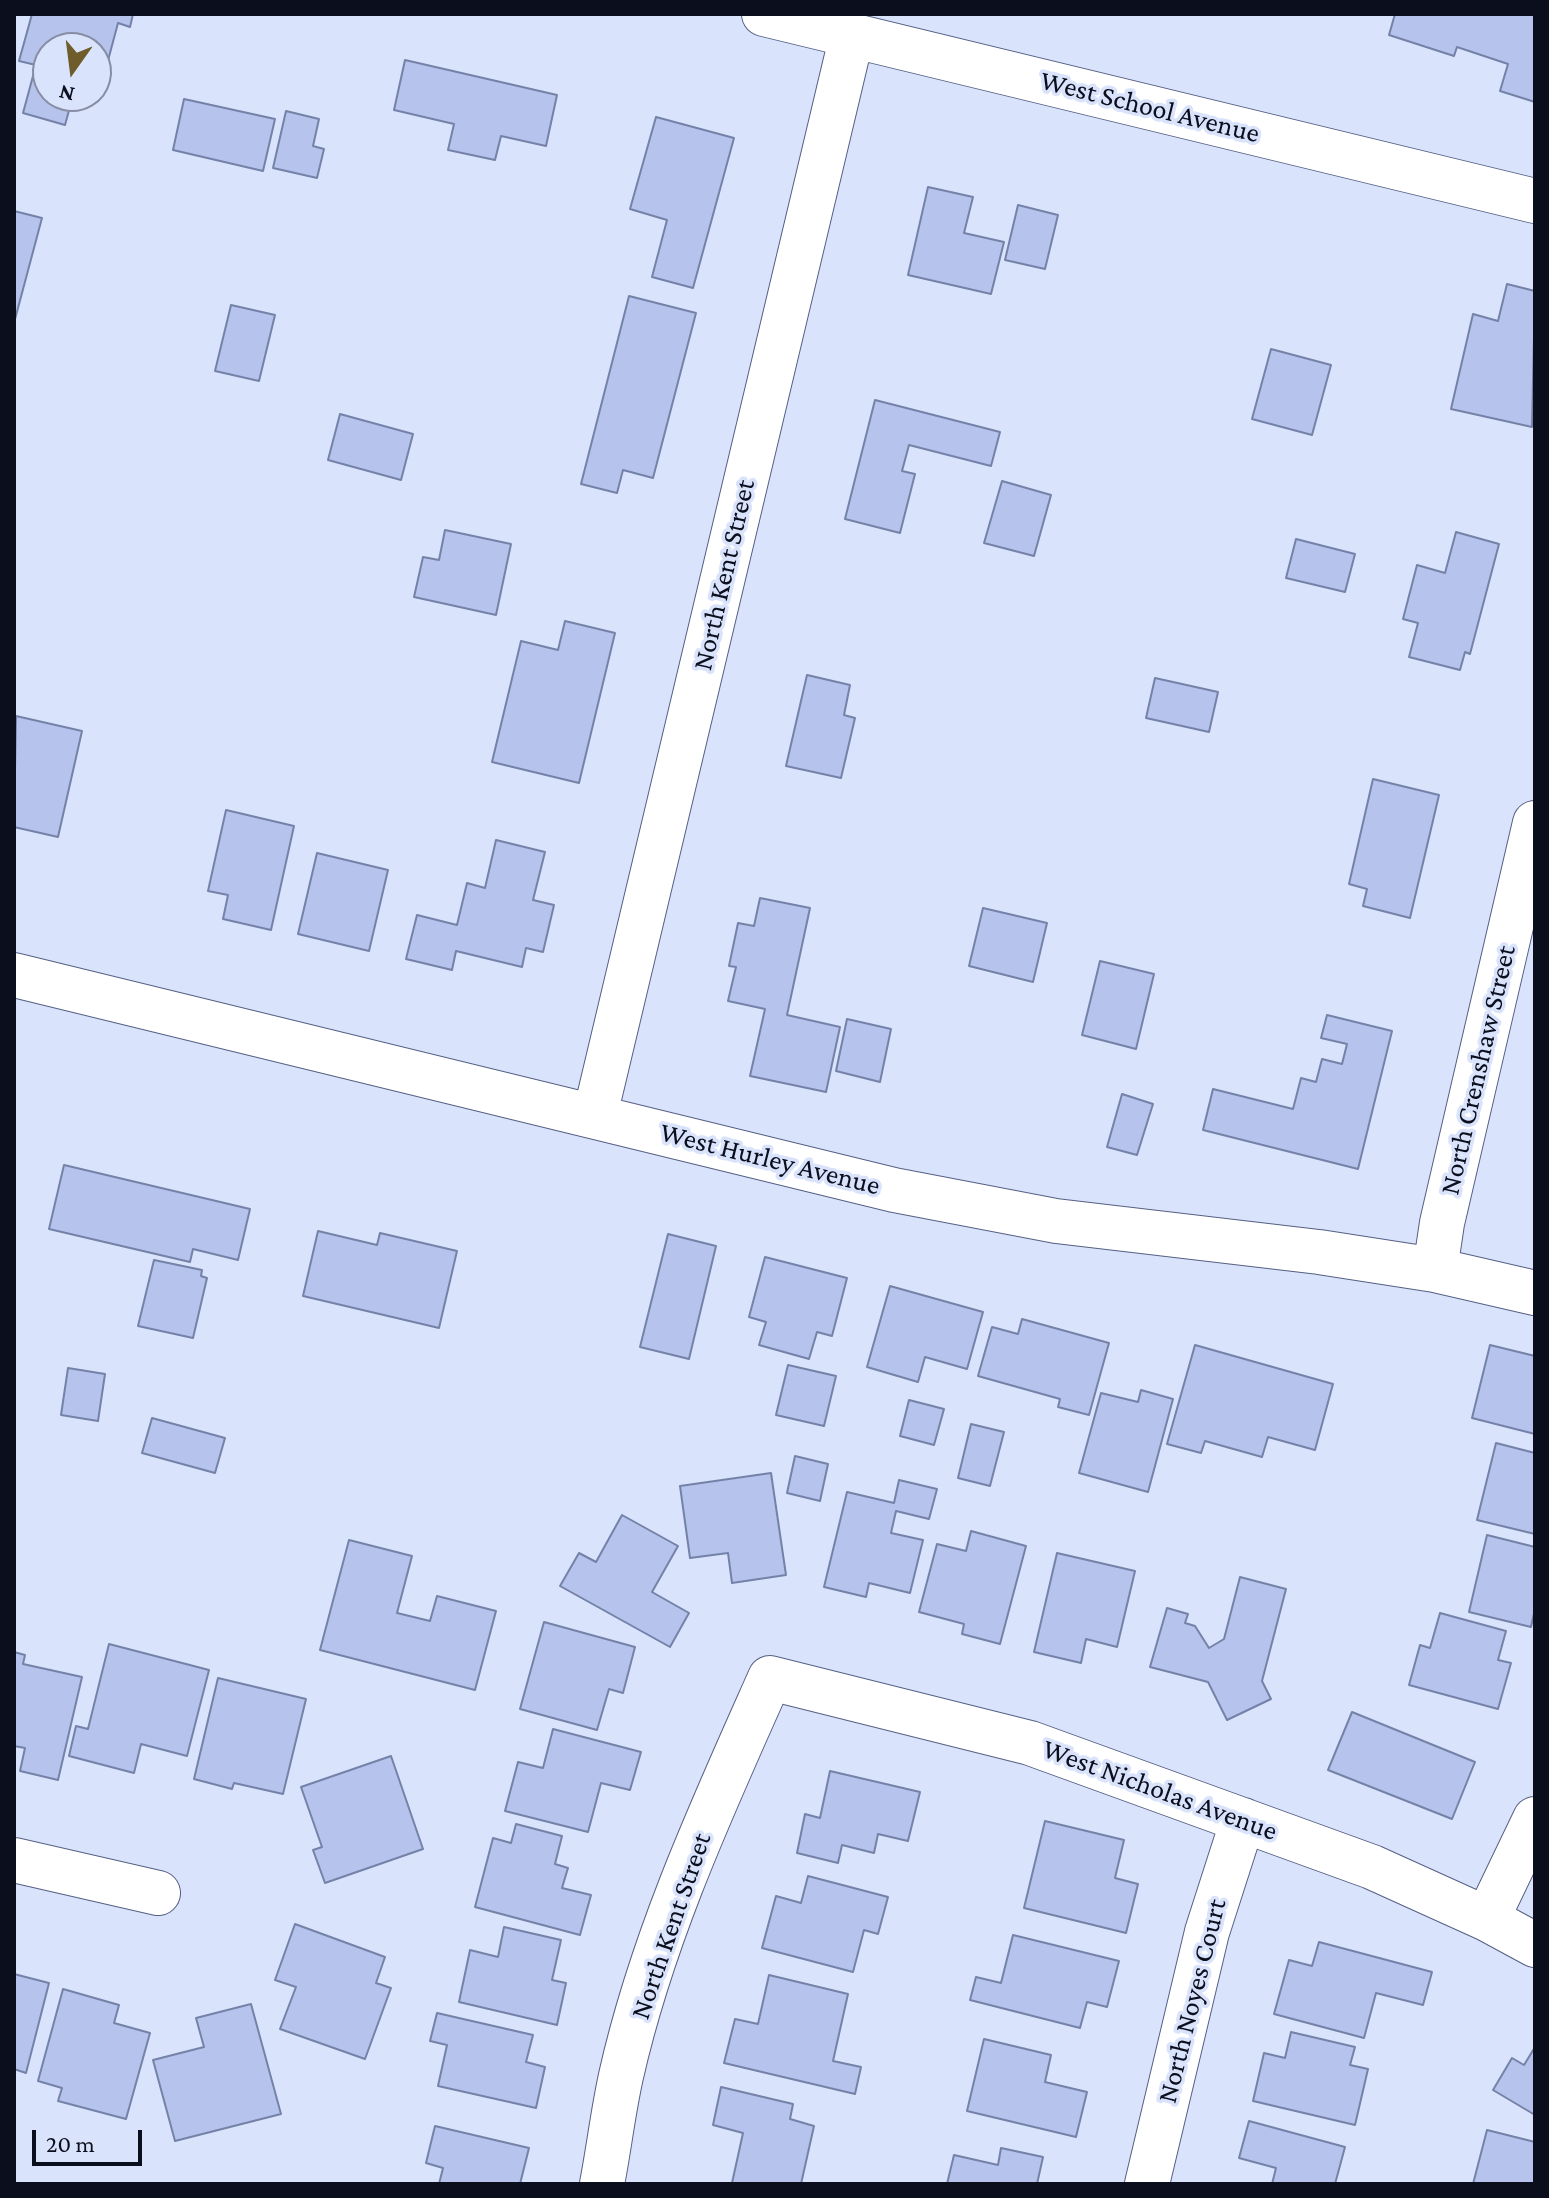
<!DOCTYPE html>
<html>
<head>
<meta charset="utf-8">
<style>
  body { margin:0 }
  #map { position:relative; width:1549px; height:2198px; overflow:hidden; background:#dae3fc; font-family:"Crimson Pro",serif }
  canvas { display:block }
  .frame { position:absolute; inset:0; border:16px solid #0b0f1d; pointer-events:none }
  .north { position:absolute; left:32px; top:32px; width:80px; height:80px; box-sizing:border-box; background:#dae3fc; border:2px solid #878ea3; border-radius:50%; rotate:194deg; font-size:22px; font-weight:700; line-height:32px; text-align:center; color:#0b0f1d }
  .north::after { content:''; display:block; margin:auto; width:28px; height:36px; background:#6e5d2a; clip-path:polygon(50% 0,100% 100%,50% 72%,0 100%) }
  .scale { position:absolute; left:32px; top:2130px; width:110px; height:36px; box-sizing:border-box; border:4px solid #0b0f1d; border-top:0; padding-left:10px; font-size:24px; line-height:28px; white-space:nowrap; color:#0b0f1d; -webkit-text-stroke:6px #dae3fc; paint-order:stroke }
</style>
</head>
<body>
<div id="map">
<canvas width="1549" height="2198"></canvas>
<div class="frame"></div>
<div class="north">N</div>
<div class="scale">20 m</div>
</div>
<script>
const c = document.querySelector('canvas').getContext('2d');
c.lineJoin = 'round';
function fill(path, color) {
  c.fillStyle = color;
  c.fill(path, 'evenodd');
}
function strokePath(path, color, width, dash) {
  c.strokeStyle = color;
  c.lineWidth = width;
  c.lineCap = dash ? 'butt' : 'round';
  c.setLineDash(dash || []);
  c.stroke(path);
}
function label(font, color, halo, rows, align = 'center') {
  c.font = font + ' "Crimson Pro",serif';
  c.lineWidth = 7;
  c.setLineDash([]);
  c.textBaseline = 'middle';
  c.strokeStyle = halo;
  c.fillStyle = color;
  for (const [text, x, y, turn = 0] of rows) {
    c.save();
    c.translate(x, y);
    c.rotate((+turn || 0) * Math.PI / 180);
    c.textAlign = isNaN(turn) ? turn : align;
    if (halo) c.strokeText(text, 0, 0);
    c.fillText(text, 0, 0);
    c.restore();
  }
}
const building = new Path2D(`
  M32 14H133L130 27 118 23 102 83 96 81V48H48V96H73L65 125 23 113 36 65 19 61Z
  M1395 14H1535V102L1500 91 1508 64 1457 47 1454 56 1389 35Z
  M405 60 557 95 546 146 501 136 495 160 448 150 454 124 394 110Z
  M184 99 275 119 263 171 173 150Z
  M286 111 319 119 313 146 324 149 317 178 273 168Z
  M656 117 734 138 693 288 652 277 667 220 630 209Z
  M928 187 973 197 964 233 1004 242 991 294 908 275Z
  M1018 205 1058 215 1045 269 1005 260Z
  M14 211 42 218 14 323Z
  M1507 284 1535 291 1532 427 1451 409 1473 314 1498 321Z
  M629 296 696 313 653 478 623 470 617 493 581 484Z
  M231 305 275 315 259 381 215 371Z
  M1271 349 1331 365 1312 435 1252 419Z
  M875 400 1000 432 991 466 909 445 902 471 915 474 900 533 845 519Z
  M340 414 413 434 401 480 328 460Z
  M1002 481 1051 495 1034 556 984 543Z
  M445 530 511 544 496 615 414 597 423 557 439 560Z
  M1456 532 1499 544 1470 654 1465 652 1460 670 1409 657 1418 623 1403 619 1417 565 1445 573Z
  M1296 539 1355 554 1345 592 1286 578Z
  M565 621 615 633 579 783 492 762 521 641 558 650Z
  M807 675 850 685 844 715 855 718 841 778 786 766Z
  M1155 678 1218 692 1209 732 1146 718Z
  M16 716 82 731 58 837 14 827Z
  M1373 779 1439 795 1410 918 1363 906 1367 889 1349 884Z
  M226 810 294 826 271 930 223 919 228 895 208 891Z
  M496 840 545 852 533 900 554 905 543 952 526 948 522 967 456 951 452 970 406 959 417 915 457 925 467 883 485 888Z
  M317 853 388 870 369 951 298 934Z
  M760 898 810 908 787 1015 840 1027 826 1092 750 1076 765 1009 728 1001 736 967 729 966 738 923 754 926Z
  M983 908 1047 923 1033 982 969 966Z
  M1100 961 1154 974 1136 1049 1082 1035Z
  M1327 1015 1392 1031 1358 1169 1203 1130 1213 1089 1293 1109 1301 1078 1316 1082 1322 1059 1342 1064 1347 1044 1321 1038Z
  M847 1019 891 1029 880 1082 836 1071Z
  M1122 1094 1153 1104 1137 1155 1107 1147Z
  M64 1165 250 1209 238 1260 193 1249 190 1262 49 1229Z
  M318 1231 377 1245 380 1233 457 1251 439 1328 303 1296Z
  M668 1234 716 1246 689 1359 640 1347Z
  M765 1257 847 1278 832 1336 817 1332 809 1359 759 1345 766 1322 749 1317Z
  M154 1260 202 1270 201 1276 207 1278 193 1338 138 1326Z
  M890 1286 983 1312 967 1369 925 1357 918 1382 867 1367Z
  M1022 1319 1109 1343 1089 1415 1058 1407 1060 1399 978 1376 992 1327 1018 1334Z
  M1195 1345 1333 1384 1315 1450 1268 1437 1262 1457 1205 1441 1201 1453 1167 1444Z
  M1490 1345 1535 1356V1434L1472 1418Z
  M788 1365 836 1376 824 1426 776 1415Z
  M68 1368 105 1374 98 1421 61 1415Z
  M1141 1390 1173 1399 1148 1492 1079 1473 1101 1393 1138 1402Z
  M909 1400 944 1409 934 1445 900 1436Z
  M152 1418 225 1438 215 1473 142 1453Z
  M971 1424 1004 1432 990 1486 958 1478Z
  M1496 1443 1535 1453V1534L1477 1520Z
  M795 1456 828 1464 820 1501 787 1493Z
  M771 1473 786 1575 732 1583 728 1553 690 1558 680 1486Z
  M899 1480 937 1489 929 1519 896 1511 891 1533 923 1540 910 1593 869 1583 866 1597 824 1587 847 1492 894 1503Z
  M622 1515 678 1546 652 1592 689 1613 670 1647 560 1586 579 1553 596 1562Z
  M971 1531 1026 1546 1000 1644 962 1634 964 1624 919 1612 937 1544 966 1551Z
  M1487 1535 1535 1547V1609L1531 1627 1469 1612Z
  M349 1540 412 1556 397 1613 430 1621 437 1596 496 1611 475 1690 320 1650Z
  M1057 1553 1135 1571 1117 1647 1086 1639 1081 1663 1034 1652Z
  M1240 1577 1286 1589 1262 1681 1271 1699 1227 1720 1208 1682 1150 1667 1167 1608 1188 1614 1185 1623 1195 1626 1209 1648 1224 1639Z
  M1440 1613 1506 1631 1498 1660 1511 1663 1498 1709 1409 1685 1420 1645 1430 1648Z
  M544 1622 635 1647 623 1693 609 1689 597 1730 520 1709Z
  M109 1644 209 1670 187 1756 141 1744 134 1773 69 1756 76 1726 88 1729Z
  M14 1652 25 1655 23 1664 82 1677 58 1780 20 1771 25 1748 14 1746Z
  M218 1678 306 1699 283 1794 234 1783 232 1789 194 1779Z
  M1352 1712 1475 1762 1452 1819 1328 1770Z
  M553 1729 641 1752 630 1790 601 1783 588 1832 505 1811 518 1762 543 1768Z
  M391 1756 423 1849 325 1883 313 1850 322 1847 301 1787Z
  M830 1771 920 1792 908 1841 878 1834 874 1853 842 1845 838 1863 797 1853 805 1814 820 1818Z
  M1045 1821 1124 1840 1115 1878 1138 1884 1126 1933 1024 1908Z
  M516 1824 562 1836 555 1864 568 1868 562 1888 591 1895 580 1935 475 1907 493 1838 511 1843Z
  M808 1876 888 1897 878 1934 864 1930 853 1972 762 1948 776 1896 801 1903Z
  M295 1924 385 1957 376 1983 391 1988 365 2059 280 2029 296 1987 275 1980Z
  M504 1927 561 1940 552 1980 566 1983 557 2025 459 2002 470 1950 498 1957Z
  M1013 1935 1119 1961 1107 2007 1087 2002 1080 2028 970 2000 976 1977 1001 1983Z
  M1319 1942 1432 1972 1423 2005 1376 1993 1364 2038 1274 2014 1289 1960 1312 1966Z
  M14 1974 49 1983 26 2073 14 2069Z
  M769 1975 848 1994 833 2061 861 2067 855 2094 724 2063 735 2019 758 2024Z
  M63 1989 119 2005 114 2023 150 2033 126 2119 58 2101 62 2088 38 2081Z
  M251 2004 281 2114 175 2141 153 2060 204 2047 196 2018Z
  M437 2013 533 2035 526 2062 545 2067 536 2108 438 2086 447 2045 430 2041Z
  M1291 2032 1355 2047 1350 2065 1368 2069 1355 2125 1253 2101 1264 2053 1285 2058Z
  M984 2039 1051 2055 1045 2082 1087 2092 1076 2137 967 2111Z
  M1535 2047V2115L1493 2090 1512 2058 1524 2065Z
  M721 2087 793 2104 790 2119 814 2126 801 2184 732 2183 743 2133 713 2125Z
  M1249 2121 1345 2147 1335 2184H1272L1276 2168 1239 2158Z
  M435 2126 529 2148 520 2184H439L443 2168 426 2163Z
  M1487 2130 1535 2142V2184H1473Z
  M1001 2148 1043 2157 1037 2184H947L954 2155 998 2165Z`);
fill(building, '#b5c3ed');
strokePath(building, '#7582a8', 2);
const minor = new Path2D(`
  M764 14 1535 201
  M14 975 894 1190 1056 1221 1319 1252 1435 1270 1535 1293
  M595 1115 852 35
  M1435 1270 1442 1223 1535 823
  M14 1860 158 1893
  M1487 1919 1535 1819
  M602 2184C609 2148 613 2112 621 2076 652 1938 713 1806 770 1678L1030 1743 1372 1867 1487 1919 1535 1945
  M1147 2184 1207 1932 1243 1820`);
strokePath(minor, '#556084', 46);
strokePath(minor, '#fff', 44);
label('28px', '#0b0f1d', '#dae3fc', [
  ["West School Avenue",1150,107,14],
  ["North Kent Street",724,575,-77],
  ["North Crenshaw Street",1478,1070,-77],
  ["West Hurley Avenue",770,1159,14],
  ["West Nicholas Avenue",1160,1790,20],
  ["North Kent Street",671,1926,-71],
  ["North Noyes Court",1192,2001,-76]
]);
</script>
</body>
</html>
